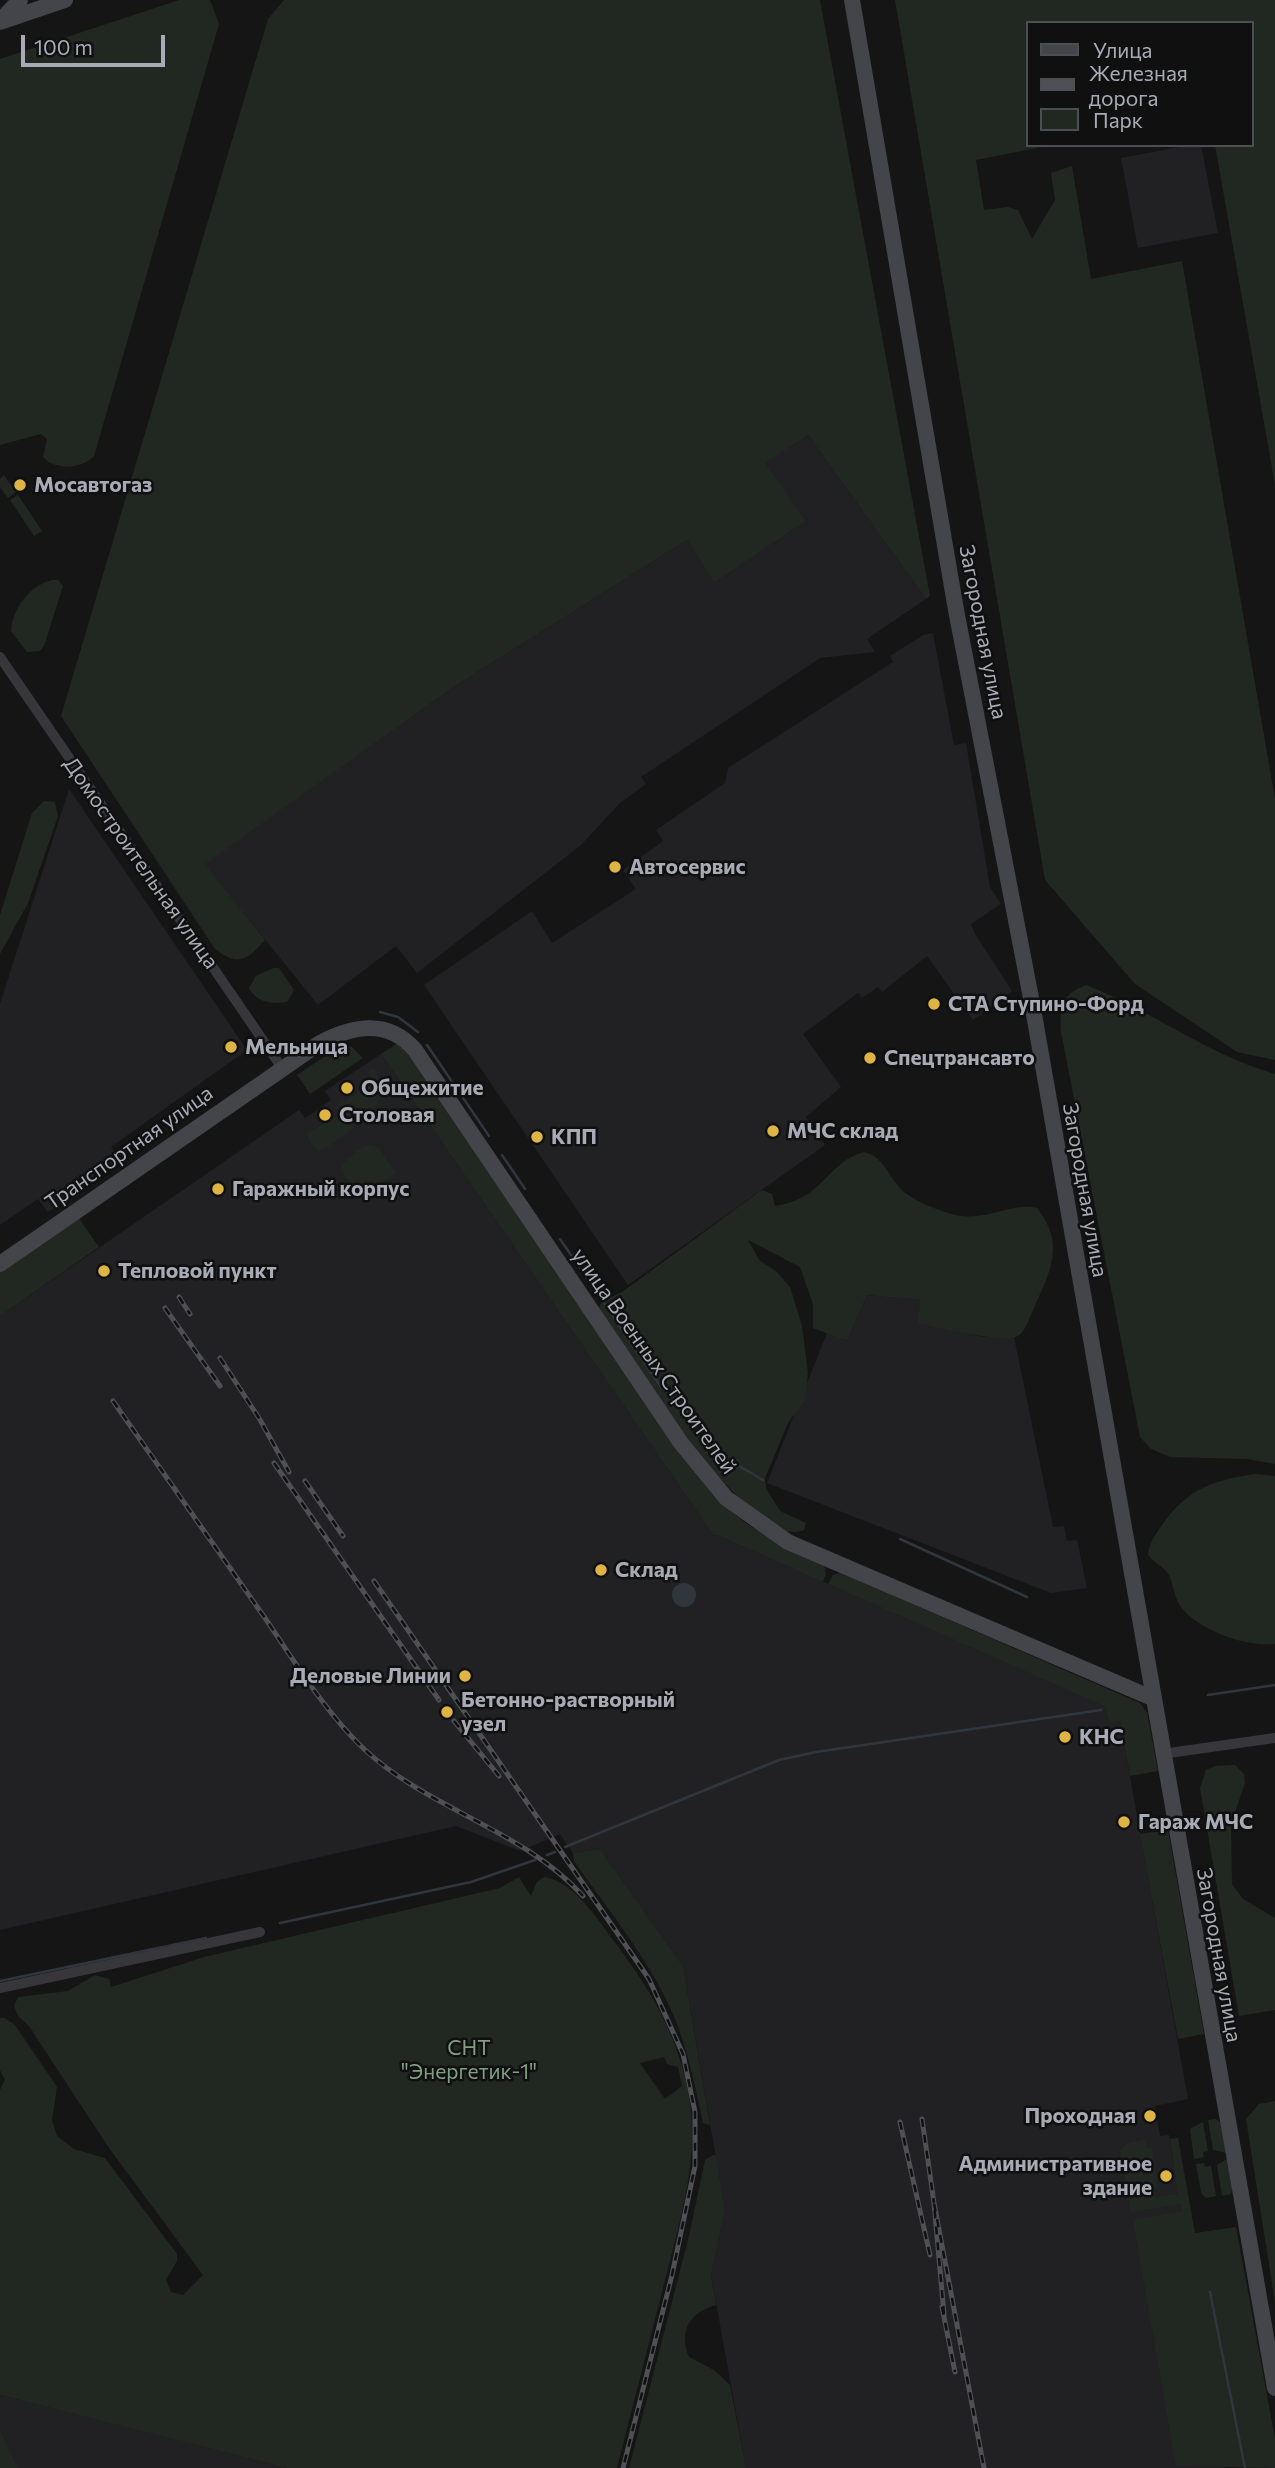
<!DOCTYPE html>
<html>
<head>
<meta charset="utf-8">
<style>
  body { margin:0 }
  #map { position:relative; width:1275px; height:2468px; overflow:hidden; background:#151516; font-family:Commissioner,sans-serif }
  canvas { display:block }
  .legend { position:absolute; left:1026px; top:21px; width:228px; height:126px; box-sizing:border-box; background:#101011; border:2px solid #4d4e53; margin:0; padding:9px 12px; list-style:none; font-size:21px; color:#a8abb5 }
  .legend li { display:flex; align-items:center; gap:14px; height:35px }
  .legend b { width:35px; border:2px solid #4d4e53 }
  .scale { position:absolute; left:21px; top:35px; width:144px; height:32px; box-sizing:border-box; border:4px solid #a8abb5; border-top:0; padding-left:9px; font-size:21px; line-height:24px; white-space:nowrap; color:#a8abb5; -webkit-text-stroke:5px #101011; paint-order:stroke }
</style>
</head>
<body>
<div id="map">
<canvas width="1275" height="2468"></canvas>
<ul class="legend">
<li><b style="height:9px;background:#44454a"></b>Улица</li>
<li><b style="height:9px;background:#4f5055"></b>Железная дорога</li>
<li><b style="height:19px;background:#212822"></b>Парк</li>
</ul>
<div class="scale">100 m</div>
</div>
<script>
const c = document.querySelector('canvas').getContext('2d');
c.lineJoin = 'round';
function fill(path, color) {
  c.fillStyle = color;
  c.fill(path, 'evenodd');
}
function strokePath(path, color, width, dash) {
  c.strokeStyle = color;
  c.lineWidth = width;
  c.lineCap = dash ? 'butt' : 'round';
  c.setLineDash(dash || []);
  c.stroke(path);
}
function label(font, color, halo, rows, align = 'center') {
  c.font = font + ' Commissioner,sans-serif';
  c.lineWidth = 5;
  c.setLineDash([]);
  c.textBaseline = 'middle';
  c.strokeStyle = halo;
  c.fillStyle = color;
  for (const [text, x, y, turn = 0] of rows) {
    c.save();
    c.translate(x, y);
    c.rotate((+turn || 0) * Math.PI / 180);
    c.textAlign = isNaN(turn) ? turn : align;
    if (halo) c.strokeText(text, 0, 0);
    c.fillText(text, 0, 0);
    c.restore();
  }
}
fill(new Path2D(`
  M1190 145H1201L1218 233 1138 248 1121 158Z
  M808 435 926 599 867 639 875 652 820 658 641 777 646 784 620 803 581 845 417 973 396 946 318 1005 204 864 455 686 687 540 714 583 806 521 764 463Z
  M933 633 954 745 966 743 990 887 1001 904 971 924 975 934 1012 991 973 1020 927 956 882 992 878 987 862 998 858 993 803 1034 841 1087 806 1117 825 1145 628 1285 424 985 532 911 552 943 636 889 623 870 663 841 656 830 725 783 728 768 893 662 890 656 923 635Z
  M69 789 247 1050 111 1147 120 1161 48 1212 38 1199 0 1225V1004Z
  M381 1054 714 1536 717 1535 1107 1707 1109 1722 1120 1721 1188 2099 1155 2106 1160 2136 1169 2135 1225 2468H746L711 2275 725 2210 683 1966 600 1849 573 1853 560 1834 520 1851 456 1826 0 1930V1316L299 1110 305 1118 313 1113 331 1100 325 1091Z
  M867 1295 920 1300 917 1322 983 1337H1014L1053 1527 1064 1526 1067 1541 1077 1540 1087 1588 1051 1593 767 1483 827 1333 847 1341Z
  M0 2395 131 2428 287 2468H0Z`), '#212123');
fill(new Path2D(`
  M179 0H210L219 24 94 456C82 469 56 471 43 457L47 439 41 434 0 445V59Z
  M284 0H820L930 596 926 599 808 435 765 463 806 521 714 583 687 540 455 686 205 864 265 940C247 960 239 967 215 949L61 716 268 19Z
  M895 0H1275V485L1215 145H1252V23H1028V145H1052L976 160 984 210 1008 207 1018 210 1032 239 1055 200 1051 173 1072 166 1091 279 1182 261 1275 799V1060L1237 1052 1135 984 1045 880Z
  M4 475 16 492 8 498 0 487V479Z
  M18 495 42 531 34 536 10 500Z
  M52 580H58L63 586 44 646 40 651 27 652 11 631C12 609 30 585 52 580Z
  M44 801 55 802 58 816 28 903 0 954V915L32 813Z
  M273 968H279L294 990 287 1002C272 1004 257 1003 249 988L256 976Z
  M1086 985C1153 1011 1204 1053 1275 1074V1464L1247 1459 1170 1457 1151 1449 1140 1437 1061 1032C1060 1007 1061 995 1086 985Z
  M401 1041 690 1466 722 1504 747 1524 824 1566 826 1573 823 1582 717 1535 714 1536 381 1054Z
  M342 1045 352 1047 363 1058 310 1094 297 1075Z
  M374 1069C395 1100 365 1120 342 1136 334 1142 327 1149 318 1151L308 1139V1133L341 1114 336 1107 374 1082 368 1072Z
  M372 1145 379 1149 396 1173 361 1197 344 1175 341 1165 362 1147Z
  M864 1152C884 1156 889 1179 904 1192 917 1202 933 1208 948 1213 984 1225 1009 1201 1037 1208 1066 1244 1050 1272 1034 1308 1030 1316 1026 1331 1018 1336 1002 1344 937 1327 917 1323L920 1300 867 1295 847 1341 813 1328V1304L800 1267 748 1240 759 1260 776 1271 790 1287 802 1326 808 1373 805 1400 788 1423 765 1478 766 1488 780 1511 806 1523 804 1530C751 1554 625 1348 599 1308L602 1301 622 1292 762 1190 772 1194 775 1206C823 1200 828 1161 864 1152Z
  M78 1217 99 1247 0 1316V1272Z
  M1255 1474 1275 1476V1644C1246 1647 1200 1631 1181 1607 1174 1597 1174 1588 1170 1577 1166 1567 1154 1564 1148 1554 1150 1542 1155 1535 1162 1525 1187 1489 1213 1480 1255 1474Z
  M841 1573 1140 1703 1147 1713 1158 1771 1130 1776 1120 1721 1109 1723 1106 1707 828 1584 833 1575Z
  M1235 1765 1244 1774 1245 1783 1231 1824 1232 1884 1243 1899 1275 1918V2010L1239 2016 1200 1788 1206 1770 1215 1766Z
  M1168 1830 1204 2034 1178 2039 1140 1834Z
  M600 1849 683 1966 710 2125 703 2123C695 2086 688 2050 673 2014 649 1959 608 1910 574 1861L573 1853Z
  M519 1877 531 1896 537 1882 544 1877C575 1882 598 1920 616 1944 653 1992 685 2049 691 2111 697 2170 677 2231 663 2288 648 2348 632 2408 617 2468H287L0 2395V2090L5 2080 0 2070V2018H5L15 2025 57 2087 52 2120 57 2136 74 2149 105 2158 177 2254V2261L166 2280 171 2292 183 2295 203 2275 109 2148 29 2026 18 2016 14 2006 18 1997 68 1991 95 1975 109 1979 111 1987 204 1957 500 1888ZM664 2057 667 2064 678 2067 682 2086 665 2099 640 2063Z
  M1275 2101V2302L1246 2119 1259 2104Z
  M1216 2119 1221 2123 1226 2153 1213 2150 1208 2120Z
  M1203 2122 1208 2151 1203 2152 1204 2157 1194 2159 1190 2129Z
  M1178 2138 1195 2233 1236 2227 1275 2439V2468L1176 2466 1133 2220 1182 2211 1180 2204 1131 2212 1120 2151 1127 2144 1145 2139 1147 2148H1152L1158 2188 1154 2189 1156 2197 1178 2194 1170 2139Z
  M713 2155 716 2156 725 2210 711 2275 716 2305C690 2312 678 2331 689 2357L714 2370 730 2385 746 2468H629L689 2236 705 2160Z
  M1227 2159 1233 2188 1230 2194 1222 2196 1217 2165Z
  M1204 2163 1205 2167 1211 2166 1216 2196 1206 2198 1201 2193 1196 2164Z
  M0 2430 17 2468H0Z`), '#212822');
fill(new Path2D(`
  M672 1595a12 12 0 1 1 24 0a12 12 0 1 1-24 0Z`), '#2f363d');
strokePath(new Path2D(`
  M380 1012 398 1017 418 1032
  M427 1045 489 1136
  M502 1155 525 1189
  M560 1239 589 1281
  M597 1293 661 1387 683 1406 729 1460 763 1480
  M900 1539 1027 1597
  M1208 1695 1275 1685
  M565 1847 779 1760 816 1752 1101 1710
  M547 1855 555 1852
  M280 1923 471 1882 535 1860
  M0 1981 206 1938
  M1210 2292 1245 2468`), '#2f363d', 2.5);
strokePath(new Path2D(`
  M0 657 282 1068
  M1162 1754 1275 1738
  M0 1988 260 1932`), '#36363b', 10);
strokePath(new Path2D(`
  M852 0 956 610 1032 1003 1275 2388
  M2 19 20 0
  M0 22 65 0
  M0 1264 320 1043C354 1025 388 1019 415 1050L681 1443 726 1498 788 1542 1152 1698`), '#44454a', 16);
const rail = new Path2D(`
  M179 1297 190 1314
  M165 1308 220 1386
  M220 1358 259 1418 289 1472
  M113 1401C164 1473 214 1546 265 1618 295 1662 325 1712 364 1749 429 1810 522 1829 583 1896
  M274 1463 439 1700
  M305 1481 343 1536
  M374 1581 649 1979 683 2054 695 2112V2166L672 2275 623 2468
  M454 1721 499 1776
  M922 2119 934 2203
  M900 2122 930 2255
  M942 2307 955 2372
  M944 2314 934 2203 984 2468`);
strokePath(rail, '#4f5055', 5);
strokePath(rail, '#101011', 2.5, [8]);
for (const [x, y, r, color] of [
  [20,485,7,"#deb544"],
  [615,867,7,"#deb544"],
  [934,1004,7,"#deb544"],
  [231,1047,7,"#deb544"],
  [870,1058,7,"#deb544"],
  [347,1088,7,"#deb544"],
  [325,1115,7,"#deb544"],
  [773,1131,7,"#deb544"],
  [537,1137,7,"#deb544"],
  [218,1189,7,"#deb544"],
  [104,1271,7,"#deb544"],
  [601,1570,7,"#deb544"],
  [465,1676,7,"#deb544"],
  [447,1712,7,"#deb544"],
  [1065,1737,7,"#deb544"],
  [1124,1822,7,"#deb544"],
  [1150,2116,7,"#deb544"],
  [1166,2176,7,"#deb544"]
]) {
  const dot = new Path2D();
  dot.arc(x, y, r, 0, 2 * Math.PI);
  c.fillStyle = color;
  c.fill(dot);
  strokePath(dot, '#101011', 2.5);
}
label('bold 21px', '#a8abb5', '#101011', [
  ["Мосавтогаз",34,485],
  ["Автосервис",629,867],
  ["СТА Ступино-Форд",948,1004],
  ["Мельница",245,1047],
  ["Спецтрансавто",884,1058],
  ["Общежитие",361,1088],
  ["Столовая",339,1115],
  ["МЧС склад",787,1131],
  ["КПП",551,1137],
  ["Гаражный корпус",232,1189],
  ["Тепловой пункт",118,1271],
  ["Склад",615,1570],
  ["Деловые Линии",451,1676,"right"],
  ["Бетонно-растворный",461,1700],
  ["узел",461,1724],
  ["КНС",1079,1737],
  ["Гараж МЧС",1138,1822],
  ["Проходная",1136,2116,"right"],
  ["Административное",1152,2164,"right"],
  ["здание",1152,2188,"right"]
], 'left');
label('21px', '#a8abb5', '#101011', [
  ["Загородная улица",983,632,79],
  ["Домостроительная улица",141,863,55],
  ["Транспортная улица",129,1148,-35],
  ["Загородная улица",1085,1190,80],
  ["улица Военных Строителей",654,1361,55],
  ["Загородная улица",1219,1955,80]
]);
label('21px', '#819e85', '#101011', [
  ["СНТ",469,2048],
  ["\"Энергетик-1\"",469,2072]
]);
</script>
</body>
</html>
